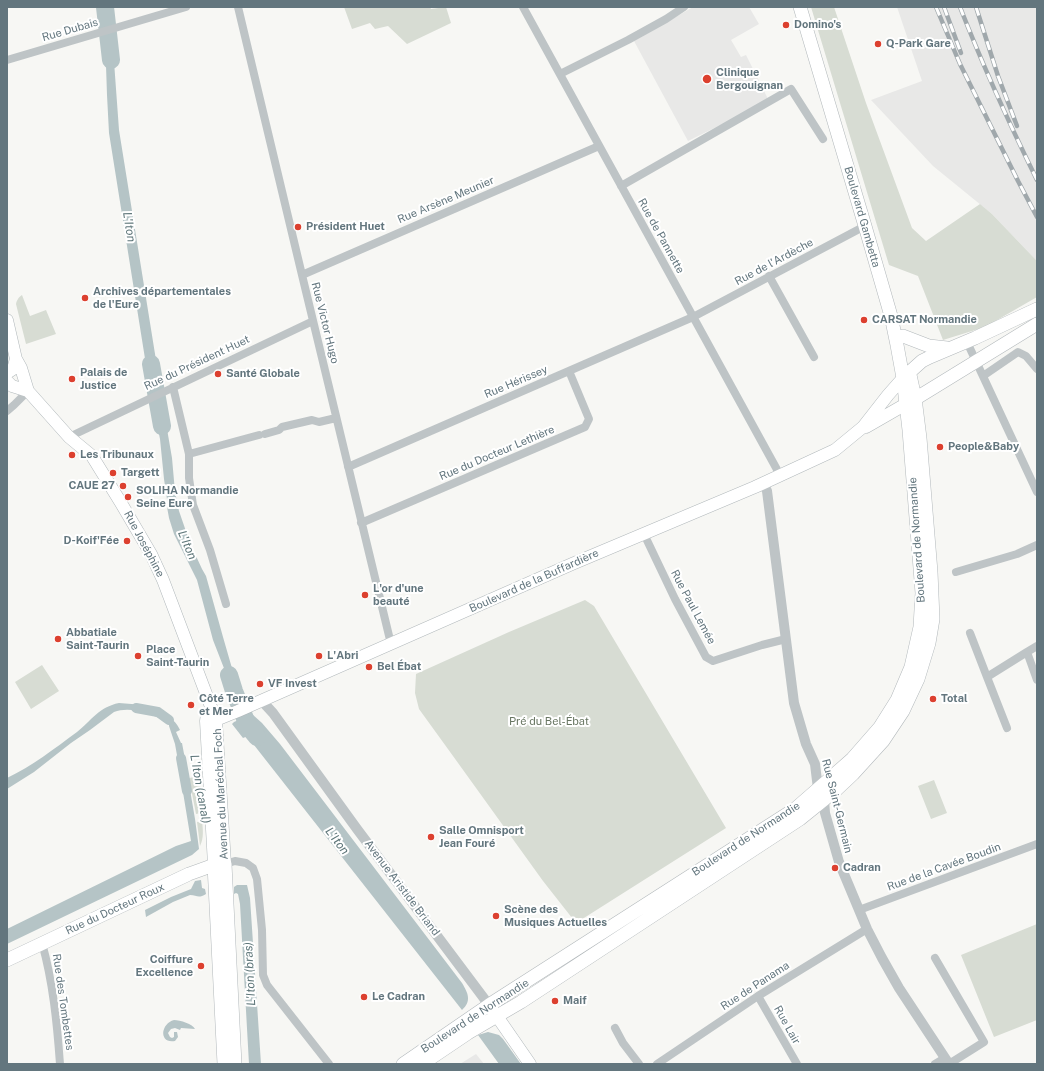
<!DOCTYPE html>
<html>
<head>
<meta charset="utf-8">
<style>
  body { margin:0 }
  #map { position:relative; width:1044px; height:1071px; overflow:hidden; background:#f7f7f4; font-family:"Public Sans",sans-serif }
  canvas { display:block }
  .frame { position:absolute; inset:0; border:8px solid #63767e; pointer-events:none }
</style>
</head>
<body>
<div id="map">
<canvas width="1044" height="1071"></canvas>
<div class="frame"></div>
</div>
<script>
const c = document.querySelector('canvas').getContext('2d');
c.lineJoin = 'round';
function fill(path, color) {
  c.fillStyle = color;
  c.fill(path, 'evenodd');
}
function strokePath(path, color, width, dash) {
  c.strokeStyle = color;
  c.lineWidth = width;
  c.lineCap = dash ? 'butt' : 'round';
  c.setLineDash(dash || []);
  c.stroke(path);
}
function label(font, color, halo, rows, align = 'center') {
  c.font = font + ' "Public Sans",sans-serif';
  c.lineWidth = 4;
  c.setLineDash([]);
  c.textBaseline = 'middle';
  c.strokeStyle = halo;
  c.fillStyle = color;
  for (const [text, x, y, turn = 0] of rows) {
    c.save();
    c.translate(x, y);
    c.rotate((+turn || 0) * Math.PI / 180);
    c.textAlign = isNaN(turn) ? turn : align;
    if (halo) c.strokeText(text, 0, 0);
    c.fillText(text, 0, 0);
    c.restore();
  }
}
fill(new Path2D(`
  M693 7H749L759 24 731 40 741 57 746 55 769 101 688 141 634 41Z
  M897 7H1037V261L992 214 933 166 871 100 922 81Z
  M476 1054 484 1064H460Z`), '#e8e8e7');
fill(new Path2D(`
  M344 7H430L431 9 446 7 451 23 407 44 388 26 375 29 370 23 352 29Z
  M811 7H834L866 103 912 228 926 241 980 204 992 214 1037 261V297L985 327 943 340 918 276 889 265Z
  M22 295 30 316 46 310 56 334 26 344 16 304C17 300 18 298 22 295Z
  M585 600 594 606 726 828 576 923 543 881 453 756 419 709 415 693 416 674 509 632Z
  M42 665 59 691 31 709 15 682Z
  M200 776 201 813 196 814 189 778Z
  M934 780 947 813 931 819 918 786Z
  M202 821C203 830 204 838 200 846L197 822Z
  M1037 924V1020L994 1037 961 955Z`), '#d7dcd3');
fill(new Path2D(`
  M102 7H110L112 23 104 25Z
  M112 34 119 130 160 385 150 390 109 133 107 95 105 36Z
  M162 400 172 458 175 492 179 511 190 543 202 569 206 576 223 637 240 696 233 699 227 676 213 640 197 580 174 534 169 518 167 507 168 506 164 479 160 439 153 404Z
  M119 703 144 705 153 707 147 713C137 710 124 708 114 712L90 730 71 743 34 772 7 789V778C32 766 54 749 77 732 92 720 99 707 119 703Z
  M161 709 164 713H165C171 718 177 723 180 730L176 732 181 743H182L187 770 180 772 175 744 169 726V725L162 719 154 716Z
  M252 714 262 723 280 744 462 983C468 993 472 1001 462 1010L254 745 248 736 243 738 232 724 234 722Z
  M188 778 195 819 199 849 192 855 7 944V929L176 846 191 841 181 780Z
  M201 880 202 888 205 889 206 894C198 899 197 895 190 895L173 902 146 917 145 910 171 897 191 889 195 881Z
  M237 885H247L250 898 261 1064H249L240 904 238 894 236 893 234 894V887Z
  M174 1020C180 1020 193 1024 195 1029L181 1028 180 1030 175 1028 171 1029 168 1033 170 1037 172 1038 174 1037V1032H177L178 1037 175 1041C159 1044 160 1024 174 1020Z
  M488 1032 499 1035 503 1039 521 1064H499L478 1035Z`), '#b5c4c6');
strokePath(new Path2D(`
  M136 708 158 712 169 720
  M181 758 187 791`), '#b5c4c6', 10);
strokePath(new Path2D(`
  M105 7 111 60
  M151 364 162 426
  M229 675 234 691 248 726 257 737`), '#b5c4c6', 18);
const secondary = new Path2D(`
  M7 320 16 359 21 368 28 391
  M7 373 13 369 16 359
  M7 381 12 386 28 391 69 437 92 456 121 503 151 554 163 580 216 720 225 864
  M866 427 906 404
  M207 714 206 721 214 865
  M206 721 216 720 238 711 572 564 755 487 835 450 863 427 888 395 903 378
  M492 1009 530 1064`);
const primary = new Path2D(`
  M903 336 929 346 947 348
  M903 378 922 361 930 357 975 338 1037 309
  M910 402 1037 324
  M214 865 224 1064
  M7 960 189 874 214 865 225 864 235 1064
  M403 1064 489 1005 795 809 826 782 852 759 880 727 897 700 911 667 920 627 922 593 909 430 903 378 897 345 891 316 865 226 800 7
  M422 1064 468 1033 521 1002 800 819 836 790 853 774 883 741 903 711 918 679 929 643 933 619 931 572 920 438 915 398 910 375`);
strokePath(secondary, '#b1b8bb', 13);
strokePath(primary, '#b2b8bb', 14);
strokePath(new Path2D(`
  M238 7 302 275 391 644
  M523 7 780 475
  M7 60 186 7
  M560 74 628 40 666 19 684 7
  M621 186 791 89 823 139
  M302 275 599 146
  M769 276 814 357
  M967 342 1037 492
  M983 376 1018 352 1026 356 1037 369
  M173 387 189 454V478L193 505 210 550 226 604
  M7 411 14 405 28 391
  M265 434 279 430 282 427 312 420 319 422 336 418
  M69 437 313 321
  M189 454 259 435
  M348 467 693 317 865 226
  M361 523 585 427 589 419 569 371
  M644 534 675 599 706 657 713 661 762 645 786 639
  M956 572 1017 554 1037 545
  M970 633 987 677 1027 652
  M1037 646 1027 652 1037 680
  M987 677 1007 728
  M225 864 235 861 246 863 253 868 257 879 262 930 263 975 267 985 329 1064
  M859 910 1037 844
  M42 943C53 982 57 1023 60 1064
  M935 958 984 1042 949 1064
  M758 996 797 1064
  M615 1028 623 1043 639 1064
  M657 1064 758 996 867 929
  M935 1064 945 1058`), '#bec4c6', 8);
strokePath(new Path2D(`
  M763 483 767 491 794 703 806 744 815 764 818 789 824 800 825 813 839 862 867 929 882 958 899 988 949 1064
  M261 700 273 713 357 829 489 1005`), '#bec4c6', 10);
strokePath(secondary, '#fff', 12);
strokePath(primary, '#fff', 13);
const rail = new Path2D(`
  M936 7 960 64 1018 181 1037 217
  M944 7 961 53
  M960 7C983 66 1009 123 1037 180
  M976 7 998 76 1017 126`);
strokePath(rail, '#a0a8ac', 4.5);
strokePath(rail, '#fff', 3, [9]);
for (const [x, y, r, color] of [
  [786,25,4,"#dc402f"],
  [878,44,4,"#dc402f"],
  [707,79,5,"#dc402f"],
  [298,227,4,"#dc402f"],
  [85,298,4,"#dc402f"],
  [864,320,4,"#dc402f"],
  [218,374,4,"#dc402f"],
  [72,379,4,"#dc402f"],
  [940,447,4,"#dc402f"],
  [72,455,4,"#dc402f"],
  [113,473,4,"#dc402f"],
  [123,486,4,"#dc402f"],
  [128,497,4,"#dc402f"],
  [127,541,4,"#dc402f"],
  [365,595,4,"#dc402f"],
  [58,639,4,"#dc402f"],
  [138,656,4,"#dc402f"],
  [319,656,4,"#dc402f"],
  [369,667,4,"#dc402f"],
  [260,684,4,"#dc402f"],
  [933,699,4,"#dc402f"],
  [191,705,4,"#dc402f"],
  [431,837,4,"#dc402f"],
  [835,868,4,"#dc402f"],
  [496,916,4,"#dc402f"],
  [201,966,4,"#dc402f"],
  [364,997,4,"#dc402f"],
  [555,1001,4,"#dc402f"]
]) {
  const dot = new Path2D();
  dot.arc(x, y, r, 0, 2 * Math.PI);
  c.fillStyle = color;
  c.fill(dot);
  strokePath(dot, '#fff', 1.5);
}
label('bold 11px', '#63767e', '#fff', [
  ["Domino's",794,25],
  ["Q-Park Gare",886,44],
  ["Clinique",716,73],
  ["Bergouignan",716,86],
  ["Président Huet",306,227],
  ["Archives départementales",93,292],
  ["de l'Eure",93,305],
  ["CARSAT Normandie",872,320],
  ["Palais de",80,373],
  ["Justice",80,386],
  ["Santé Globale",226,374],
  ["People&Baby",948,447],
  ["Les Tribunaux",80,455],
  ["Targett",121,473],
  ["CAUE 27",115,486,"right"],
  ["SOLIHA Normandie",136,491],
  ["Seine Eure",136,504],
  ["D-Koif'Fée",119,541,"right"],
  ["L'or d'une",373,589],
  ["beauté",373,602],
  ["Abbatiale",66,633],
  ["Saint-Taurin",66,646],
  ["Place",146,650],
  ["Saint-Taurin",146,663],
  ["L'Abri",327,656],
  ["Bel Ébat",377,667],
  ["VF Invest",268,684],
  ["Côté Terre",199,699],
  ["et Mer",199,712],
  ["Total",941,699],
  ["Salle Omnisport",439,831],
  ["Jean Fouré",439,844],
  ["Cadran",843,868],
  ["Scène des",504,910],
  ["Musiques Actuelles",504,923],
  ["Coiffure",193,960,"right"],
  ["Excellence",193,973,"right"],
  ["Le Cadran",372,997],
  ["Maif",563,1001]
], 'left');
label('11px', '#63767e', '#fff', [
  ["Rue Dubais",70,30,-16],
  ["Rue Arsène Meunier",446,200,-23],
  ["Boulevard Gambetta",862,217,74],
  ["Rue de Pannette",661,236,61],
  ["Rue de l'Ardèche",774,262,-28],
  ["Rue Victor Hugo",325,323,76],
  ["Rue du Président Huet",197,363,-25],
  ["Rue Hérissey",516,382,-23],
  ["Rue du Docteur Lethière",497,453,-23],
  ["Boulevard de Normandie",917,540,-94],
  ["Rue Joséphine",144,544,62],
  ["Boulevard de la Buffardière",534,581,-24],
  ["Rue Paul Lemée",693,607,62],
  ["Avenue du Maréchal Foch",221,794,-93],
  ["Rue Saint-Germain",837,806,76],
  ["Boulevard de Normandie",746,839,-33],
  ["Rue de la Cavée Boudin",944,867,-20],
  ["Avenue Aristide Briand",402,888,53],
  ["Rue du Docteur Roux",115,909,-25],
  ["Rue de Panama",755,986,-33],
  ["Rue des Tombettes",63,1002,82],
  ["Boulevard de Normandie",475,1016,-33],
  ["Rue Lair",787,1025,61]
]);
label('11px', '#687662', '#fff', [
  ["Pré du Bel-Ébat",549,722]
]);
label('italic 12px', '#5e7679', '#fff', [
  ["L'Iton",129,227,81],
  ["L'Iton",187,545,67],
  ["L'Iton (canal)",200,789,80],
  ["L'Iton",337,841,52],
  ["L'Iton (bras)",250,974,-93]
]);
</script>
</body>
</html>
